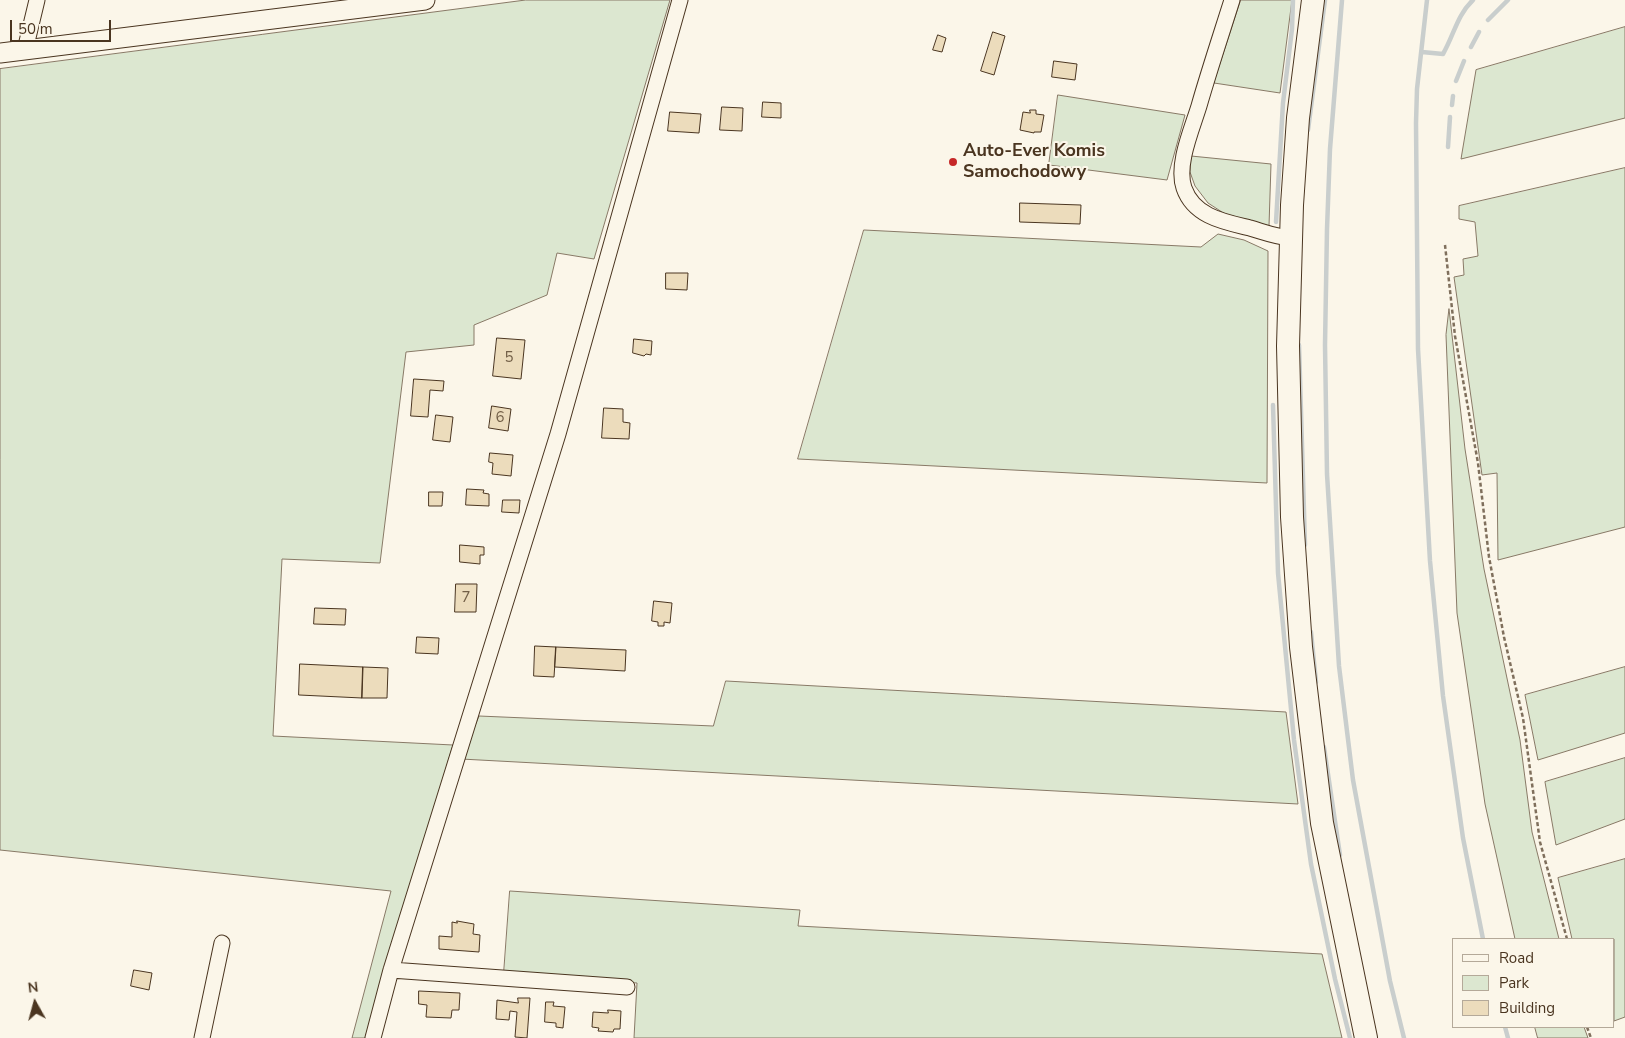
<!DOCTYPE html>
<html>
<head>
<meta charset="utf-8">
<style>
  body { margin:0 }
  #map { position:relative; width:1625px; height:1038px; overflow:hidden; background:#fbf6e9; font-family:"Nunito Sans",sans-serif }
  canvas { display:block }
  .legend { position:absolute; left:1452px; top:938px; width:162px; height:90px; box-sizing:border-box; background:#fbf6e9; border:1px solid #b4a999; margin:0; padding:6px 9px; list-style:none; font-size:15px; color:#4a3520 }
  .legend li { display:flex; align-items:center; gap:10px; height:25px }
  .legend b { width:25px; border:1px solid #b4a999 }
  .north { position:absolute; left:10px; top:978px; width:50px; height:50px; -webkit-text-stroke:4px #fbf6e9; paint-order:stroke; rotate:353deg; font-size:14px; font-weight:700; line-height:20px; text-align:center; color:#4a3520 }
  .north::after { content:''; display:block; margin:auto; width:18px; height:22px; background:#4a3520; clip-path:polygon(50% 0,100% 100%,50% 72%,0 100%) }
  .scale { position:absolute; left:10px; top:20px; width:101px; height:22px; box-sizing:border-box; border:2px solid #4a3520; border-top:0; padding-left:6px; font-size:15px; line-height:18px; white-space:nowrap; color:#4a3520; -webkit-text-stroke:4px #fbf6e9; paint-order:stroke }
</style>
</head>
<body>
<div id="map">
<canvas width="1625" height="1038"></canvas>
<ul class="legend">
<li><b style="height:6px;background:#fbf6e9"></b>Road</li>
<li><b style="height:14px;background:#dce7d0"></b>Park</li>
<li><b style="height:14px;background:#ecdcbc"></b>Building</li>
</ul>
<div class="north">N</div>
<div class="scale">50 m</div>
</div>
<script>
const c = document.querySelector('canvas').getContext('2d');
c.lineJoin = 'round';
function fill(path, color) {
  c.fillStyle = color;
  c.fill(path, 'evenodd');
}
function strokePath(path, color, width, dash) {
  c.strokeStyle = color;
  c.lineWidth = width;
  c.lineCap = dash ? 'butt' : 'round';
  c.setLineDash(dash || []);
  c.stroke(path);
}
function label(font, color, halo, rows, align = 'center') {
  c.font = font + ' "Nunito Sans",sans-serif';
  c.lineWidth = 4;
  c.setLineDash([]);
  c.textBaseline = 'middle';
  c.strokeStyle = halo;
  c.fillStyle = color;
  for (const [text, x, y, turn = 0] of rows) {
    c.save();
    c.translate(x, y);
    c.rotate((+turn || 0) * Math.PI / 180);
    c.textAlign = isNaN(turn) ? turn : align;
    if (halo) c.strokeText(text, 0, 0);
    c.fillText(text, 0, 0);
    c.restore();
  }
}
const green = new Path2D(`
  M526 0H670L594 259 557 253 547 295 474 325V345L406 352 380 563 282 559 273 736 453 745 365 1038H352L391 891 0 850V69Z
  M1241 0H1292L1280 93 1214 83Z
  M1625 27V118L1461 159 1476 70Z
  M1058 95 1185 115 1167 180 1049 165Z
  M1191 156 1271 164 1269 226 1225 214 1208 203 1195 186 1190 172Z
  M1625 168V527L1498 560 1497 473 1482 475 1454 277 1464 275 1463 259 1478 256 1475 222 1459 219V206Z
  M864 230 1201 247 1218 234 1244 240 1268 251 1267 483 798 459Z
  M1449 309 1465 449 1484 569 1520 740 1532 832 1559 939H1515L1485 804 1457 613 1446 335Z
  M1625 667V733L1538 760 1525 695Z
  M726 681 1286 712 1298 804 461 759 479 716 713 726Z
  M1625 758V819L1556 845 1545 782Z
  M1625 859V1017L1614 1021V939H1572L1558 878Z
  M510 891 800 910 798 926 1322 954 1342 1038H634L637 983 504 973Z
  M1535 1027H1584L1588 1038H1538Z`);
fill(green, '#dce7d0');
strokePath(green, '#887966', 1);
strokePath(new Path2D(`
  M1342 0 1330 149 1327 229 1325 345 1327 474 1339 666 1353 780 1390 981 1404 1038
  M1427 0 1417 89 1416 123 1418 349 1430 561 1443 696 1463 838 1483 939
  M1488 20 1508 0
  M1471 47 1479 32
  M1422 52 1443 54C1454 35 1457 15 1473 0
  M1456 81 1464 61
  M1452 105 1453 96
  M1308 130 1325 0
  M1448 147 1450 117
  M1276 222 1283 103 1292 29 1293 0
  M1299 345 1305 545
  M1273 405 1278 573 1294 740 1311 864 1335 979 1350 1038
  M1311 632 1316 682
  M1324 747 1340 855
  M1505 1027 1508 1038`), '#c9cecd', 4.5);
const building = new Path2D(`
  M993 32 1005 36 994 75 981 71Z
  M938 35 946 38 942 52 933 50Z
  M1054 61 1077 64 1075 80 1052 77Z
  M763 102 781 103V118L762 117Z
  M722 107 743 108 742 131 720 130Z
  M1030 110H1036V114L1044 115 1041 132H1034V133L1020 130 1023 112 1030 113Z
  M670 112 701 114 699 133 668 131Z
  M1020 203 1081 205 1080 224 1020 222Z
  M666 273H688L687 290 666 289Z
  M497 338 525 340 521 379 493 376Z
  M634 339 652 341 651 355 646 354 644 356 633 353Z
  M414 379 444 381 443 391 430 390 428 417 411 416Z
  M492 406 511 409 508 431 489 428Z
  M604 408 623 409V422L630 423 629 439 602 438Z
  M436 415 453 417 450 442 433 440Z
  M490 453 513 455 511 476 492 474 493 463 489 462Z
  M467 489 484 490 483 493 489 494V506L466 505Z
  M429 492H443L442 506H429Z
  M503 500H520L519 513 502 512Z
  M460 545 484 547V555H480V564L460 562Z
  M456 584H477L476 612H455Z
  M654 601 672 603 670 623 664 622V626H658V622L652 621Z
  M315 608 346 609 345 625 314 624Z
  M417 637 439 638 438 654 416 653Z
  M535 646 556 647 554 677 534 676Z
  M556 647 626 650 625 671 555 667Z
  M300 664 363 667 362 698 299 695Z
  M363 667 388 668 387 698H362Z
  M457 921 474 924 473 934 480 935 479 952 439 949V936L452 937V922L457 923Z
  M134 970 152 973 149 990 131 986Z
  M419 991 460 993 459 1010H452L451 1018 426 1017 427 1005 419 1004Z
  M518 998H530L527 1038 515 1037 517 1012 510 1011 509 1020 496 1019 497 1000 518 1003Z
  M546 1002H554L553 1006 565 1007 563 1028 556 1027V1023L545 1022Z
  M608 1010 621 1011 620 1029H614L613 1032 598 1031 599 1028 592 1027 593 1012 608 1013Z`);
fill(building, '#ecdcbc');
strokePath(building, '#4a3520', 1);
const minor = new Path2D(`
  M1232 0C1221 35 1209 71 1199 106 1192 129 1176 165 1184 188 1194 217 1225 222 1250 228 1264 232 1276 237 1291 238
  M25 50 37 0
  M391 970 627 987
  M202 1038 222 943
  M373 1038 391 970 558 434 680 0`);
const major = new Path2D(`
  M0 53 425 0`);
const highway = new Path2D(`
  M1313 0 1298 118 1292 205 1288 346 1292 517 1301 647 1322 823 1366 1038`);
strokePath(minor, '#4a3520', 17);
strokePath(major, '#4a3520', 21);
strokePath(highway, '#4a3520', 24);
strokePath(new Path2D(`
  M1445 245 1455 336 1478 463 1489 557 1504 637 1523 718 1540 842 1567 939
  M1587 1027 1591 1038`), '#7f6f5c', 2.5, [4, 2.5]);
strokePath(minor, '#fbf6e9', 15);
strokePath(major, '#fbf6e9', 19);
strokePath(highway, '#fbf6e9', 22);
for (const [x, y, r, color] of [
  [953,162,5,"#c62828"]
]) {
  const dot = new Path2D();
  dot.arc(x, y, r, 0, 2 * Math.PI);
  c.fillStyle = color;
  c.fill(dot);
  strokePath(dot, '#fbf6e9', 2);
}
label('15px', '#725f47', null, [
  ["5",509,358],
  ["6",500,418],
  ["7",466,598]
]);
label('bold 18px', '#4a3520', '#fbf6e9', [
  ["Auto-Ever Komis",963,152],
  ["Samochodowy",963,173]
], 'left');
</script>
</body>
</html>
